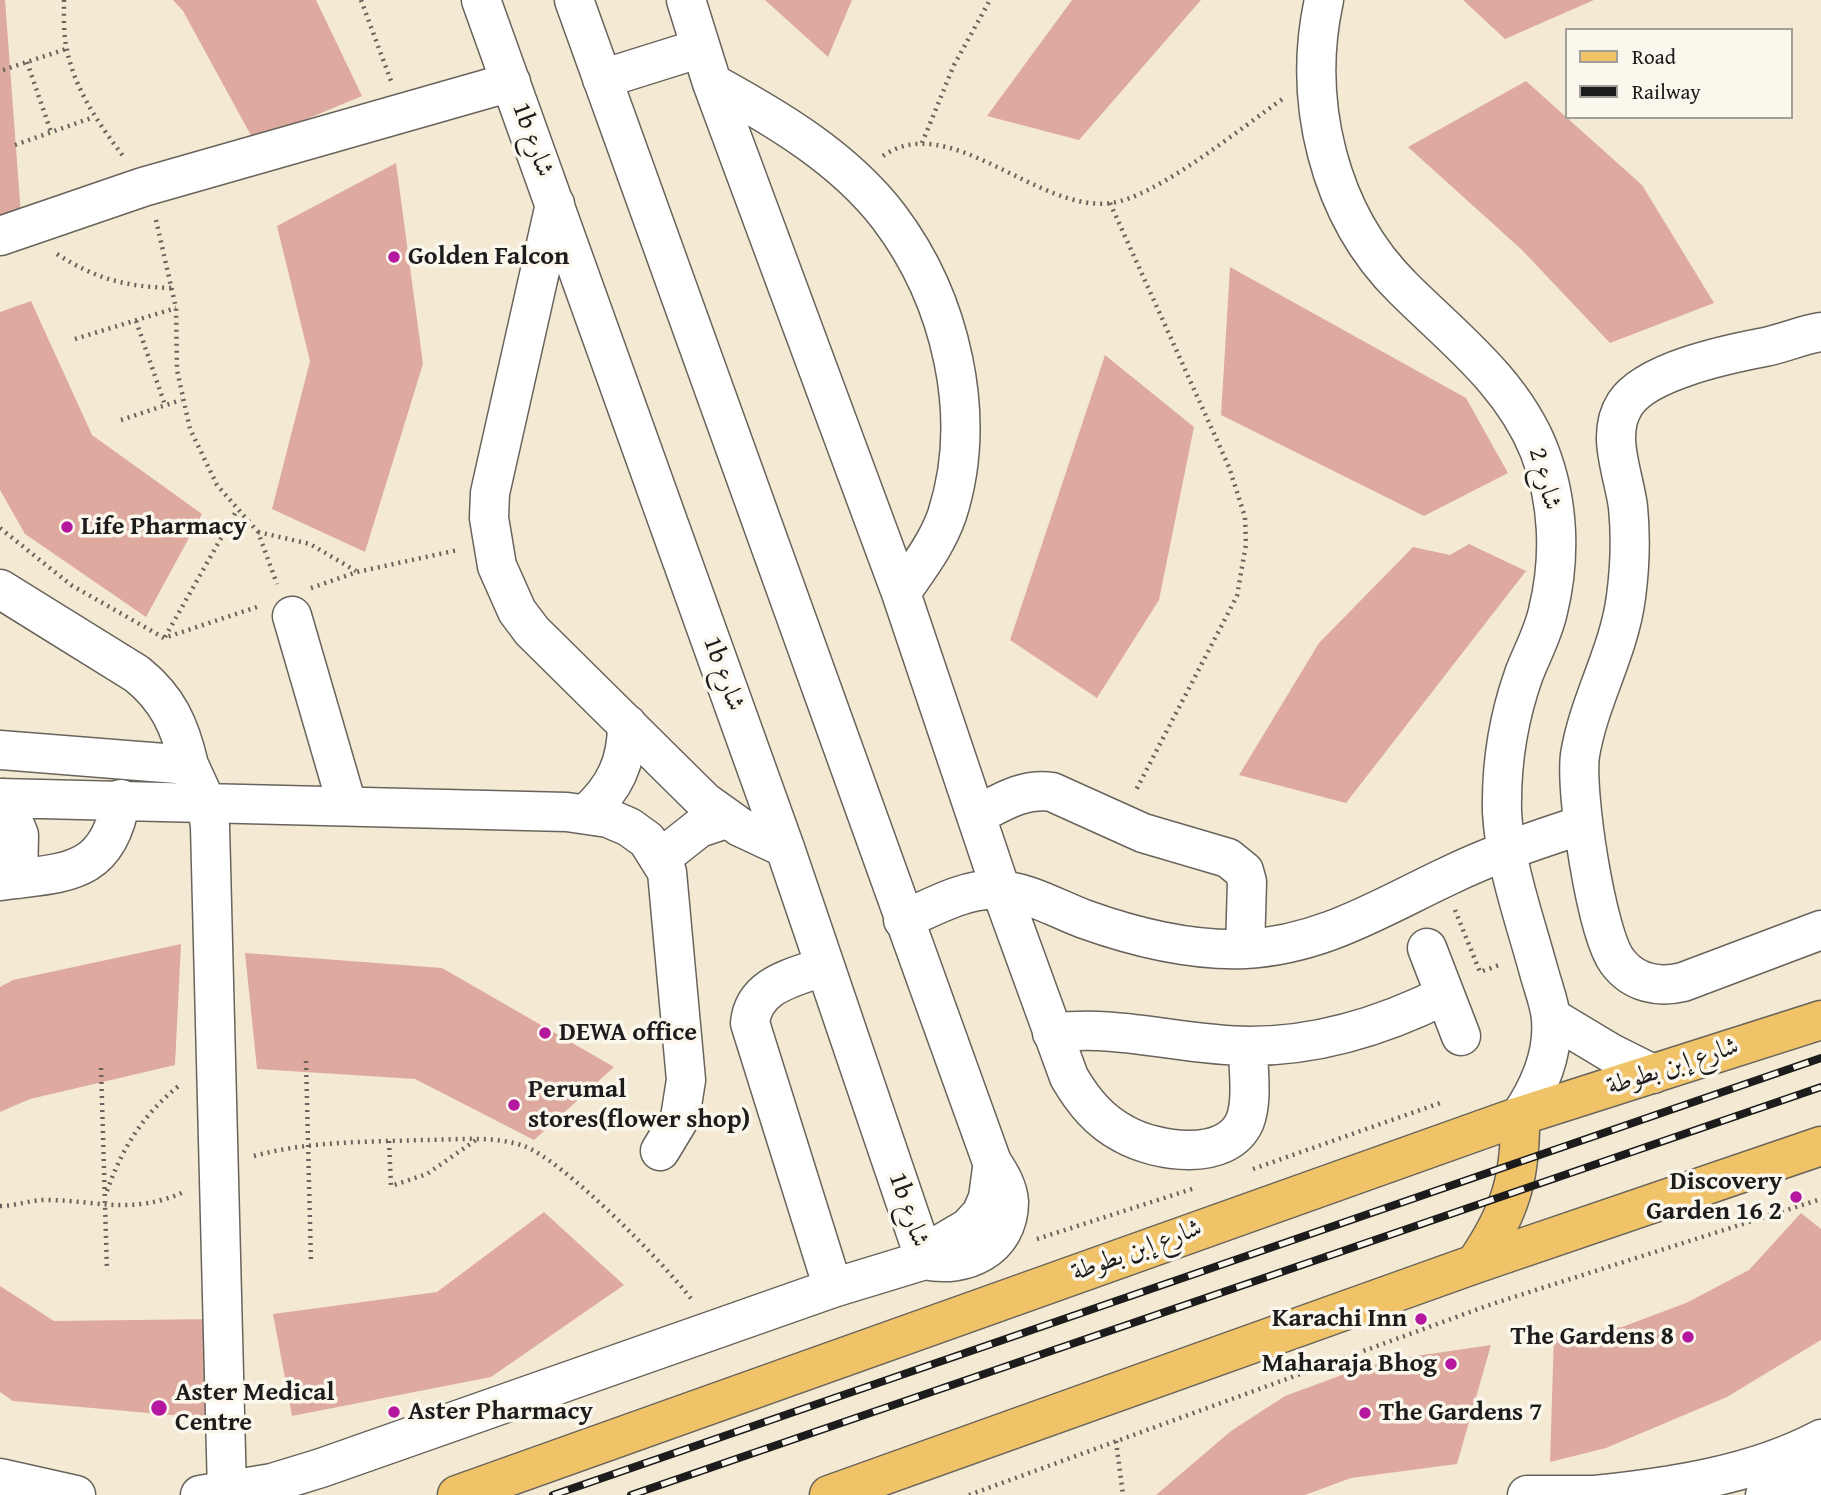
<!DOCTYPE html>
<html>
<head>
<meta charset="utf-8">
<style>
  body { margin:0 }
  #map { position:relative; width:1821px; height:1495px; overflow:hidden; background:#f4ead3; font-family:"Gentium Book Plus",serif }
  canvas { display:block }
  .legend { position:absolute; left:1565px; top:28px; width:228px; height:91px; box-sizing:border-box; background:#fbf7ec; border:2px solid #a29f99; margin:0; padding:9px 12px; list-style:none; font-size:21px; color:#1c1c1c }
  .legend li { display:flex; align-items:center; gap:14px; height:35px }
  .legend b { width:35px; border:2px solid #a29f99 }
</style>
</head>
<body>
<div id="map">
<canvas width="1821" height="1495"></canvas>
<ul class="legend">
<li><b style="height:9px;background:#f0c369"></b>Road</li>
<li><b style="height:9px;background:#1c1c1c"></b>Railway</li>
</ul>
</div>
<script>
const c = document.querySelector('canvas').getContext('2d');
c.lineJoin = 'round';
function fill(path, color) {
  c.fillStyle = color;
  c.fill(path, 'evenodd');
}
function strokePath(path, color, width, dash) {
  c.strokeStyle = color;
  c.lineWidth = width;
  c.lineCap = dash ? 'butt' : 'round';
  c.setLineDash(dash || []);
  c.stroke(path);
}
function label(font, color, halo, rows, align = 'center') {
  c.font = font + ' "Gentium Book Plus",Amiri,serif';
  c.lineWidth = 7;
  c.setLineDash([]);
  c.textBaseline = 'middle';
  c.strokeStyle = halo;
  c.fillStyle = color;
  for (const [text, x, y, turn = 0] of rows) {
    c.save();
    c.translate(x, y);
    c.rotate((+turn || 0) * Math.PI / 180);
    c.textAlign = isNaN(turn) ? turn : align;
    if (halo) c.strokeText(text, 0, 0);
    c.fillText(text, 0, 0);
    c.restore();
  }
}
fill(new Path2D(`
  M0 0H5L21 215 0 223Z
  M173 0H316L362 96 254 141 183 11Z
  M765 0H852L828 57Z
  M1072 0H1201L1079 140 987 116Z
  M1463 0H1594L1505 39Z
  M1526 81 1642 185 1714 303 1610 343 1522 250 1408 147Z
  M396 163 423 364 365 552 272 509 310 361 277 226Z
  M1230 267 1466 398 1508 473 1424 516 1221 415Z
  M31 301 92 435 202 514 146 617 25 534 0 490V312Z
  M1105 355 1194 427 1159 600 1097 698 1010 640Z
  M1469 544 1526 571 1346 803 1239 775 1319 643 1413 547 1450 555Z
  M181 944 175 1065 30 1099 0 1112V987L13 980Z
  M245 953 442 968 614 1067 534 1140 415 1079 257 1069Z
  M544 1212 624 1285 491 1377 292 1416 273 1314 437 1292Z
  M1801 1213 1821 1229V1340L1727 1397 1606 1448 1550 1462 1554 1333 1622 1327 1686 1303 1749 1270Z
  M0 1286 54 1321 214 1319 205 1418 13 1401 0 1392Z
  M1491 1345 1457 1464 1351 1478 1305 1495H1156L1231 1431 1285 1396 1358 1369 1402 1358Z`), '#deaa9f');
const minor = new Path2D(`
  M481 0 785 848 925 1260
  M574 0 992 1162C1000 1174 1008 1187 1009 1202 1009 1249 964 1269 925 1260
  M686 0 712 83 901 593 1001 890 1069 1077C1083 1101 1099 1121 1124 1134 1156 1152 1227 1163 1245 1121 1253 1100 1248 1069 1248 1046
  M1324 0C1302 100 1328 214 1403 288 1453 338 1512 382 1539 450 1559 501 1561 558 1548 611 1543 634 1532 653 1524 674 1508 719 1501 764 1502 812 1505 866 1525 920 1539 972 1543 987 1550 1004 1551 1019 1554 1053 1539 1088 1520 1116
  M602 79 701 48
  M712 83C776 118 844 158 889 217 951 299 979 416 947 515 937 544 918 568 901 593
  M555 204 490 493 489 518 497 566 517 611 532 631 705 802 740 827 785 848
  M0 236 143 187 511 82
  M1821 332C1802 335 1784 343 1765 347 1728 354 1646 371 1625 404 1605 435 1624 474 1628 507 1631 537 1630 567 1626 597 1619 652 1589 700 1580 755 1575 792 1596 932 1617 961 1633 983 1658 988 1683 982L1821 930
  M0 589 137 674C168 699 180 726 189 765L0 750
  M292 616 347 805
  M189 765 206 802 210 826 227 1492
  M0 798 567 812 608 818 629 827 647 840 667 872 686 1080 680 1118 660 1151
  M4 798 19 835 18 879
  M586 814C615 788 627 762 627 724
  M977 815C1002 802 1023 788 1052 792L1143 833 1228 858 1244 871 1247 882 1245 949
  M661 858 699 828 726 819
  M0 881C63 872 108 878 121 799
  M903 920C933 907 965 888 998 890 1027 891 1057 909 1084 919 1134 937 1191 951 1245 949 1322 945 1380 908 1448 876 1491 855 1536 840 1582 825
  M1427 948 1461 1036
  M825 966C793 978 754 984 750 1023L833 1288
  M1551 1017 1611 1053 1653 1074
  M1052 1033C1121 1024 1182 1046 1250 1046 1319 1046 1383 1026 1445 995
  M0 1478 76 1495
  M200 1495 272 1483 321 1468 833 1288 925 1260 939 1245 968 1228 981 1214 988 1198 992 1168
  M1527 1495H1593
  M1595 1495C1671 1487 1753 1475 1821 1439
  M1765 1495 1821 1478`);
const major = new Path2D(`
  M1475 1264C1510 1213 1521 1178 1520 1116
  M457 1495 1520 1116 1821 1020
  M829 1495 1475 1264 1821 1146`);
strokePath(minor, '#68645c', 41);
strokePath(major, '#68645c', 41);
strokePath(new Path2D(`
  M64 0C64 16 63 34 67 50 75 90 99 124 123 156
  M361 0 391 81
  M27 62 51 132
  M3 70 66 49
  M922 143 954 65 990 0
  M15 145 94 117
  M883 156C949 109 1038 213 1111 203 1157 197 1242 127 1284 98
  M1110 203 1229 467 1245 517 1246 544 1237 596 1135 792
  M156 220 176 308 177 370 190 429 217 485 258 532 277 584
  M57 254C96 279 126 287 173 288
  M136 321 165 405
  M75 339 176 308
  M121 420 181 400
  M0 528 71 585 164 638 257 607
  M258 532 310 544 356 571
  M311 588 357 572 458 550
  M165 637 237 510
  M1455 910 1480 972 1502 964
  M306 1061 311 1263
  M101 1068 107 1271
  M389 1141 391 1186 427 1174 476 1140
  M254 1156C309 1141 366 1142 423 1140 456 1140 492 1135 524 1146 564 1161 665 1264 692 1300
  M1253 1169 1440 1103
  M107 1191C122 1148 144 1113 180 1085
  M0 1206C17 1206 32 1199 49 1200 101 1201 131 1215 184 1192
  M1037 1239 1195 1188
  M1116 1441 1123 1495
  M969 1495 1492 1304 1821 1199`), '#68645c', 4.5, [2, 5]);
strokePath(minor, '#fff', 38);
strokePath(major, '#f0c369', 38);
const rail = new Path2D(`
  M553 1495 1821 1058
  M631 1495 1821 1087`);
strokePath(rail, '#1c1c1c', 8);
strokePath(rail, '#fbf7ec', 5, [16]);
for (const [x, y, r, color] of [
  [394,257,7,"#b5179e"],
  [67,527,7,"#b5179e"],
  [545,1033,7,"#b5179e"],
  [514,1105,7,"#b5179e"],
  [1796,1197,7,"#b5179e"],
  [1421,1319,7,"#b5179e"],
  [1688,1337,7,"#b5179e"],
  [1451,1364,7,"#b5179e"],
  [159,1408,9,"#b5179e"],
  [394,1412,7,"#b5179e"],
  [1365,1413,7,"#b5179e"]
]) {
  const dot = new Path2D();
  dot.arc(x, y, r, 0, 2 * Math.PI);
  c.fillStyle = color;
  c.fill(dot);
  strokePath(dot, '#fbf7ec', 2.5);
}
label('26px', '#1c1c1c', '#fbf7ec', [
  ["1b شارع",532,140,70],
  ["شارع 2",1544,479,75],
  ["1b شارع",723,674,70],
  ["شارع إبن بطوطة",1673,1067,-18],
  ["1b شارع",908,1210,71],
  ["شارع إبن بطوطة",1137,1251,-20]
]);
label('bold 26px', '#1c1c1c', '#fbf7ec', [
  ["Golden Falcon",408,257],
  ["Life Pharmacy",81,527],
  ["DEWA office",559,1033],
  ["Perumal",528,1090],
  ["stores(flower shop)",528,1120],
  ["Discovery",1782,1182,"right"],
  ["Garden 16 2",1782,1212,"right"],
  ["Karachi Inn",1407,1319,"right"],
  ["The Gardens 8",1674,1337,"right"],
  ["Maharaja Bhog",1437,1364,"right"],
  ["Aster Medical",175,1393],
  ["Centre",175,1423],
  ["Aster Pharmacy",408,1412],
  ["The Gardens 7",1379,1413]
], 'left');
</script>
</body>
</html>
